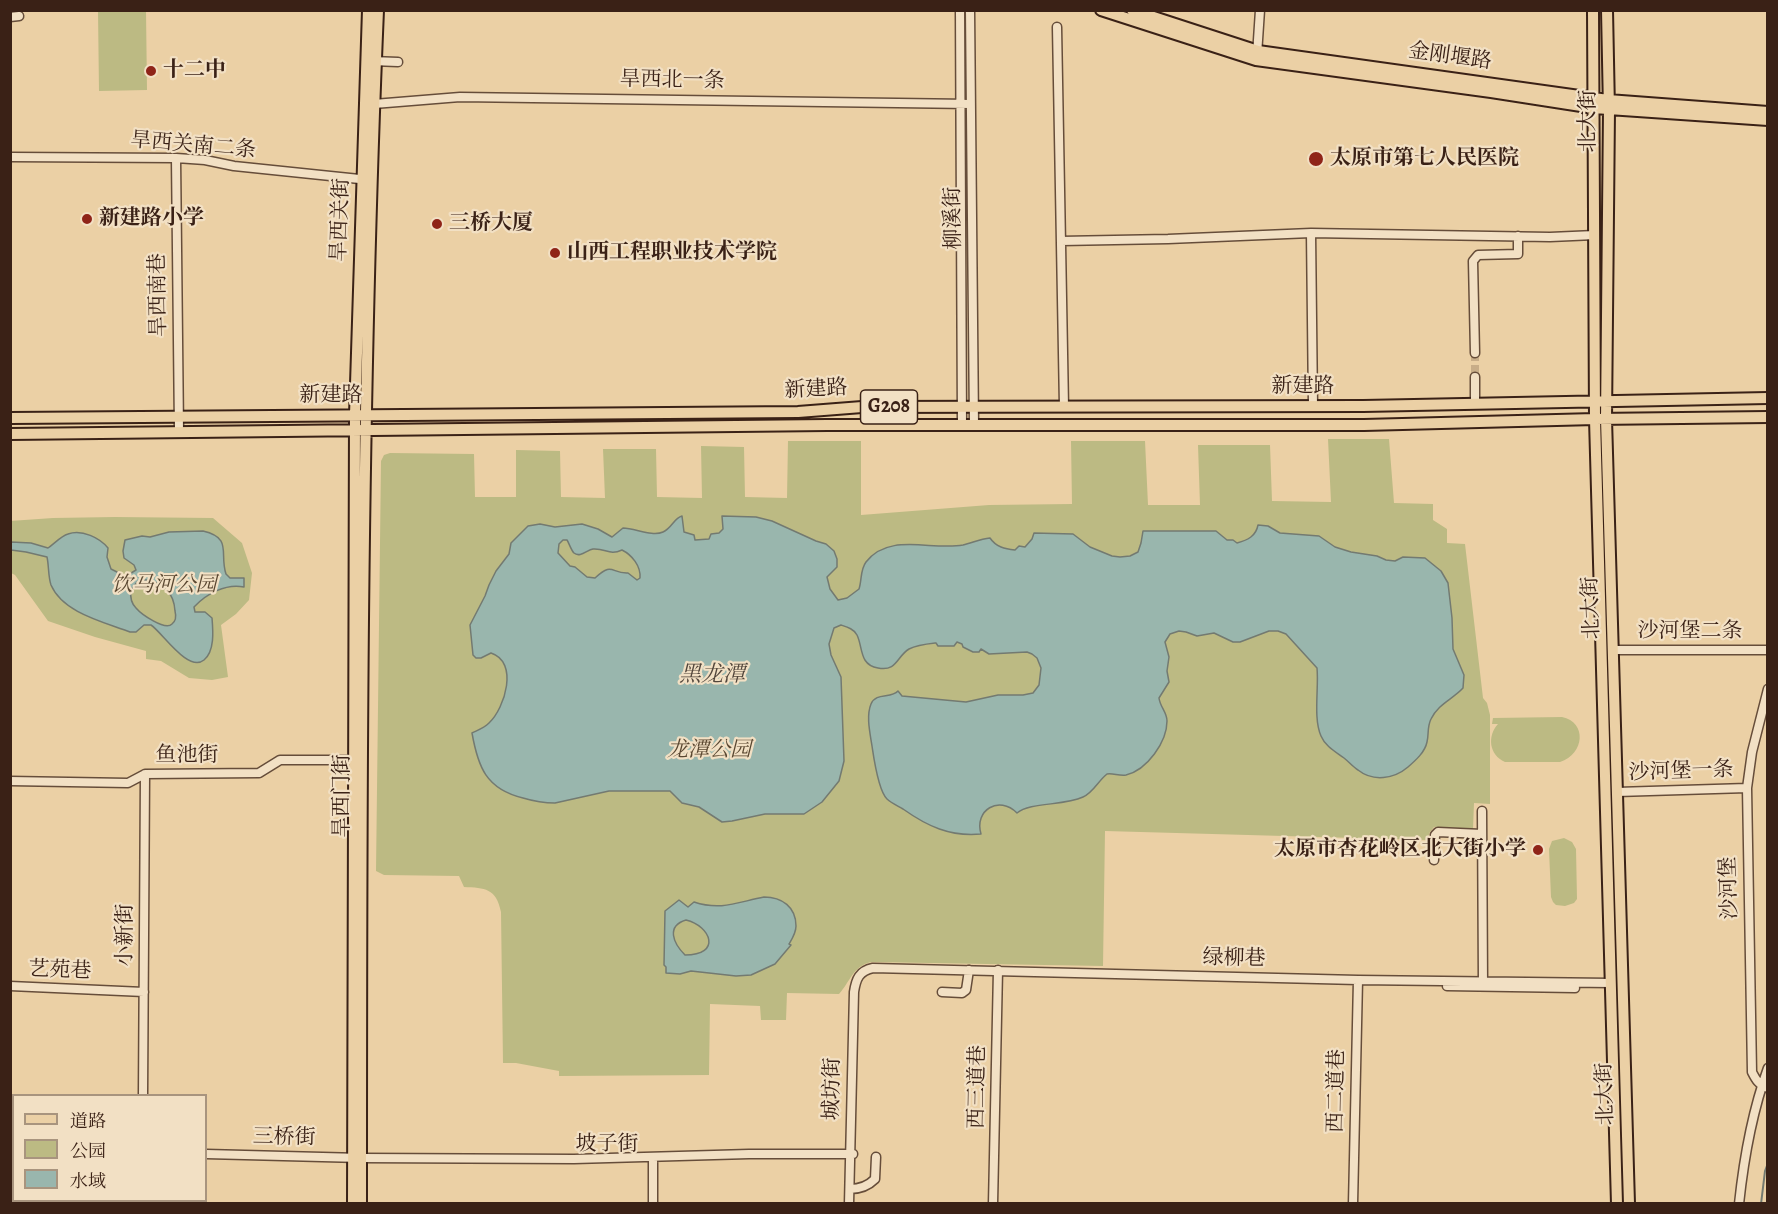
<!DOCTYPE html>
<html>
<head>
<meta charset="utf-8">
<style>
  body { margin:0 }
  #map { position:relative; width:1778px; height:1214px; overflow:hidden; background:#ebd0a5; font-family:Alegreya,"Noto Serif SC",serif }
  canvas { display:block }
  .frame { position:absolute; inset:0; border:12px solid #3a2116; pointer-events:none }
  .legend { position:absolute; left:12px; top:1094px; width:195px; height:108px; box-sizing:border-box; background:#f2e0c4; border:2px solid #a8947e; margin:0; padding:8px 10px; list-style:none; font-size:18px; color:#3a2116 }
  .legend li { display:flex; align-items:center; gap:12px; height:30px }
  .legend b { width:30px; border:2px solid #a8947e }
</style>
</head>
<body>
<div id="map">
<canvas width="1778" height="1214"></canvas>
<div class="frame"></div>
<ul class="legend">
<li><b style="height:8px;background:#ebd0a5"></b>道路</li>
<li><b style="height:16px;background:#bcba83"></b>公园</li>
<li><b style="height:16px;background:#99b6ad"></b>水域</li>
</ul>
</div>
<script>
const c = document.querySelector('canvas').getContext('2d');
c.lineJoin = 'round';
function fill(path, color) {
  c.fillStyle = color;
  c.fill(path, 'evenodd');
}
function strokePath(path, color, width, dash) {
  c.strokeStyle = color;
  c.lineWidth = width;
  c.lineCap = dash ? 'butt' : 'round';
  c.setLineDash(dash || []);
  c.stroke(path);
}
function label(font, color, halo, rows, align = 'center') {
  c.font = font + ' Alegreya,"Noto Serif SC",serif';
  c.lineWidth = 4.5;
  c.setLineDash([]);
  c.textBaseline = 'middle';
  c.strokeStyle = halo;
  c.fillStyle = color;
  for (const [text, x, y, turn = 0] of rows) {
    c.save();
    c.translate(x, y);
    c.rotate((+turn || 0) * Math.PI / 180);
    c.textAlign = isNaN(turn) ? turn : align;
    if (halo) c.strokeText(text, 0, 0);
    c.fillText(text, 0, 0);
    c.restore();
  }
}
fill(new Path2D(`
  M98 11H146L147 90 99 91Z
  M1328 439H1389L1394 503 1433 504V520L1447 529V543L1465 544 1483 698 1487 703 1490 715V804L1474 803 1473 829 1434 827 1430 832 1427 840 1105 831 1103 966 871 962C853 966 850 982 839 994L787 993 786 1020H761L760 1006 710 1004 709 1075 559 1076V1071L516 1063H503L501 912C496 888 485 888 464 887L459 876 384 875 376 871 381 461 384 455 390 453 474 454 475 497H516V450L560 451 561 497 605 498 603 449H656L657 497 702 498 701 446 744 447 745 497 787 498 788 441H861V515L989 505 1072 504 1071 441H1145L1148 505H1200L1198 445H1270L1272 501 1331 502Z
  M115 517 213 518 242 543 252 573 249 600 236 614 221 625 228 677 212 680 189 678 161 661 146 659V651L95 637 48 621 15 575 11 573 10 521 53 518Z
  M1562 717C1587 722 1585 754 1560 762H1505C1489 755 1487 736 1498 724H1492L1493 718Z
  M1564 838 1572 842 1576 849 1577 899 1574 903 1565 906 1556 905 1553 902 1551 897 1549 849 1552 841Z`), '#bcba83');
const water = new Path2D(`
  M682 516 684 532 694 535 695 540 709 539 711 534 719 533 723 529 722 516 756 517 772 521 816 541 826 544 834 551 837 559V567L827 577 830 589 838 600 847 598 859 589C862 580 860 570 866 562 889 532 932 551 963 545 972 543 980 539 990 538 996 547 1005 549 1015 550L1019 546 1025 547 1032 539 1034 533 1073 534 1090 547 1112 556 1120 557 1130 556 1138 552 1141 543 1143 531H1216L1227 540H1233L1237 543C1248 540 1256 536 1258 525L1268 526 1280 533 1319 536 1335 547 1351 552 1377 556 1386 560 1395 561 1403 557 1425 558 1441 571 1448 583 1452 618 1453 649 1464 675 1463 688C1453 699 1438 704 1431 719 1427 727 1429 734 1427 742 1425 752 1416 760 1408 767 1394 779 1373 782 1358 770 1353 767 1349 762 1344 758 1336 752 1325 746 1321 736 1313 718 1319 688 1317 668L1286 634 1278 631H1269L1240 642H1233L1214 633 1197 636 1186 632 1179 631 1170 634 1165 642 1169 657 1167 671 1169 682 1159 698C1160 707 1167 712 1167 721 1167 742 1147 770 1126 775 1119 776 1113 773 1107 774 1098 781 1093 793 1083 797 1064 806 1030 802 1017 813 999 795 974 810 981 834 950 837 927 826 903 809 898 806 891 803 887 799 878 790 874 759 872 746 870 733 866 716 871 704 876 692 891 699 898 691L902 696 966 702 998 695H1023L1033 693 1039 685 1041 668 1037 658 1032 654 1027 652 989 654 981 649 979 652H973L963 647 962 644 957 642 954 646H938L936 643C927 644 917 645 909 649 897 656 897 672 878 668 859 665 863 647 857 635 854 629 847 627 841 625L834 628 829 644 831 655 841 677 844 761 839 781 822 802 804 814H765L732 821 722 822 699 807 682 803 670 791H609L555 803C544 803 533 801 523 798 486 789 478 767 472 733 478 730 484 728 489 723 505 708 519 662 491 653L481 658H476L473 655 470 625 485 596 489 585 496 571 509 554 511 543 528 526 540 524 555 527 582 524 598 529 612 537 623 528C635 528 652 537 663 532 672 528 674 518 682 516ZM563 540H567C569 543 571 550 574 553 580 558 587 550 593 549 606 548 609 556 622 550 632 555 641 566 640 578L637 580 628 573C611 574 613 561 595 578L587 577 575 567 570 566 558 553 559 544Z
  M203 531C233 538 219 553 226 574L230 578H244V587C226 583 206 594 194 607L195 612H205L212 618C213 630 215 651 204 660 188 673 162 632 151 625H144L136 632H130C104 622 63 613 51 585 48 576 49 566 47 557L26 552 11 550V542L31 543 48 548C54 544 61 536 68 534 82 529 100 538 108 548L107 557 111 569 123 575H128L136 570 134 565 124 558 123 551 125 540 142 536 150 537 169 532ZM146 580C163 582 174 593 175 611 176 615 176 621 172 624 165 631 141 614 136 608 131 603 130 597 131 590L137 582Z
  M764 897C782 897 796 907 796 926 796 933 792 939 789 944L791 945 775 964 751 975 736 976 691 971 680 974 666 973V967L664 965 665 911 679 900 688 907 694 902C721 911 738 902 764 897ZM686 920C711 926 722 955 685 955 673 943 666 926 686 920Z`);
fill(water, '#99b6ad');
strokePath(water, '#737a71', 1.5);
strokePath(new Path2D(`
  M1761 1204 1765 1171 1768 1163`), '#737a71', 2);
strokePath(new Path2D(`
  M1475 353V377`), '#c8ad88', 8, [8, 4]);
const minor = new Path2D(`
  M960 10 962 425
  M970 10 974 425
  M10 17 19 16
  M1057 27 1064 407
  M1257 55 1260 10
  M372 61 398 62
  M374 104 460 97 970 104
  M10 157 176 158 205 160 234 166 369 180
  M176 158 179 431
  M1311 233 1313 406
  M1061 241 1168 239 1311 233 1550 237 1595 235
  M1475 353 1473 261 1478 255 1518 254V236
  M1475 377V403
  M1613 650H1768
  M1768 689 1752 752 1747 788 1752 1072C1756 1080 1759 1085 1768 1088
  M10 781 128 783 145 774 259 773 280 760H359
  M1617 792 1747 788
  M1482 811 1483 984
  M1434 860 1435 835 1438 832 1482 834
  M10 986 144 992
  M1447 986 1575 988
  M942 992 962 993 966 990 969 970
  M143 1096 145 774
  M10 1151H14
  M206 1154 361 1158 574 1159 749 1154H853
  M653 1158V1204
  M850 1189C860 1189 868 1186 875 1179L876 1157
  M849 1204 854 992C856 979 859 971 873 968L1358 980 1611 983
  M993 1204 998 970
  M1353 1204 1358 980
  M1739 1204C1744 1157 1752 1112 1768 1068`);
const major = new Path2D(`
  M1101 10 1256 60 1491 92 1594 108 1768 120
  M1132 10 1258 51 1608 100 1768 112
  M1593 10 1595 419 1617 1204
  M1607 10 1609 110 1606 419 1629 1204
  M10 418 798 412 862 407 1363 406 1768 398
  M10 434 827 425H1364L1595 419 1768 417
  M353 1204 355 415 368 10
  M361 1204C361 806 361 408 378 10`);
strokePath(minor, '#664d3a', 11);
strokePath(major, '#3a2116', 14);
strokePath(minor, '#f2e0c4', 8);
strokePath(major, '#ebd0a5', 10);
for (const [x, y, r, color] of [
  [151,71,6,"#8f2418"],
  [1316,159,8,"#8f2418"],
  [87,219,6,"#8f2418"],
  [437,224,6,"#8f2418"],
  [555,253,6,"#8f2418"],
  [1538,850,6,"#8f2418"]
]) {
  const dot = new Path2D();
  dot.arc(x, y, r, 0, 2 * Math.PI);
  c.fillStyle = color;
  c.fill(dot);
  strokePath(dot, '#f2e0c4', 2);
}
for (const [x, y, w] of [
  [889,407,57]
]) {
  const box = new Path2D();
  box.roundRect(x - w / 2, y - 17, w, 34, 4.5);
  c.fillStyle = '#f2e0c4';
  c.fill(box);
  strokePath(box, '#3a2116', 1.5);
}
label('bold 20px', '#3a2116', null, [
  ["G208",889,407]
]);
label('21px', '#3a2116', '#f2e0c4', [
  ["金刚堰路",1450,57,8],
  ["旱西北一条",672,81,1],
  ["北大街",1589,121,-90],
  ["旱西关南二条",193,146,5],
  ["柳溪街",954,218,-91],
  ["旱西关街",341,220,-88],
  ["旱西南巷",159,295,-91],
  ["新建路",1303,387],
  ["新建路",816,390,-3],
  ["新建路",331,396],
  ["北大街",1592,608,-92],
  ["沙河堡二条",1690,632],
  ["鱼池街",187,756],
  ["沙河堡一条",1681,772,-2],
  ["旱西门街",343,796,-90],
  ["沙河堡",1730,888,-92],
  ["小新街",126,935,-90],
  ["绿柳巷",1234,959,1],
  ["艺苑巷",60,971,2],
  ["西三道巷",978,1087,-89],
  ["城坊街",833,1089,-89],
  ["西二道巷",1337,1091,-89],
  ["北大街",1606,1094,-92],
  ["三桥街",284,1138,1],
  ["坡子街",607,1145]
]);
label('bold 21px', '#3a2116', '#f2e0c4', [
  ["十二中",163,71],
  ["太原市第七人民医院",1330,159],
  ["新建路小学",99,219],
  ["三桥大厦",449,224],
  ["山西工程职业技术学院",567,253],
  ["太原市杏花岭区北大街小学",1526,850,"right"]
], 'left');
label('italic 21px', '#5a4731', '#f2e0c4', [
  ["饮马河公园",164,586],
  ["龙潭公园",709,751]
]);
label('italic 22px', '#52463c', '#f2e0c4', [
  ["黑龙潭",712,676]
]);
</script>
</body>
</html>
